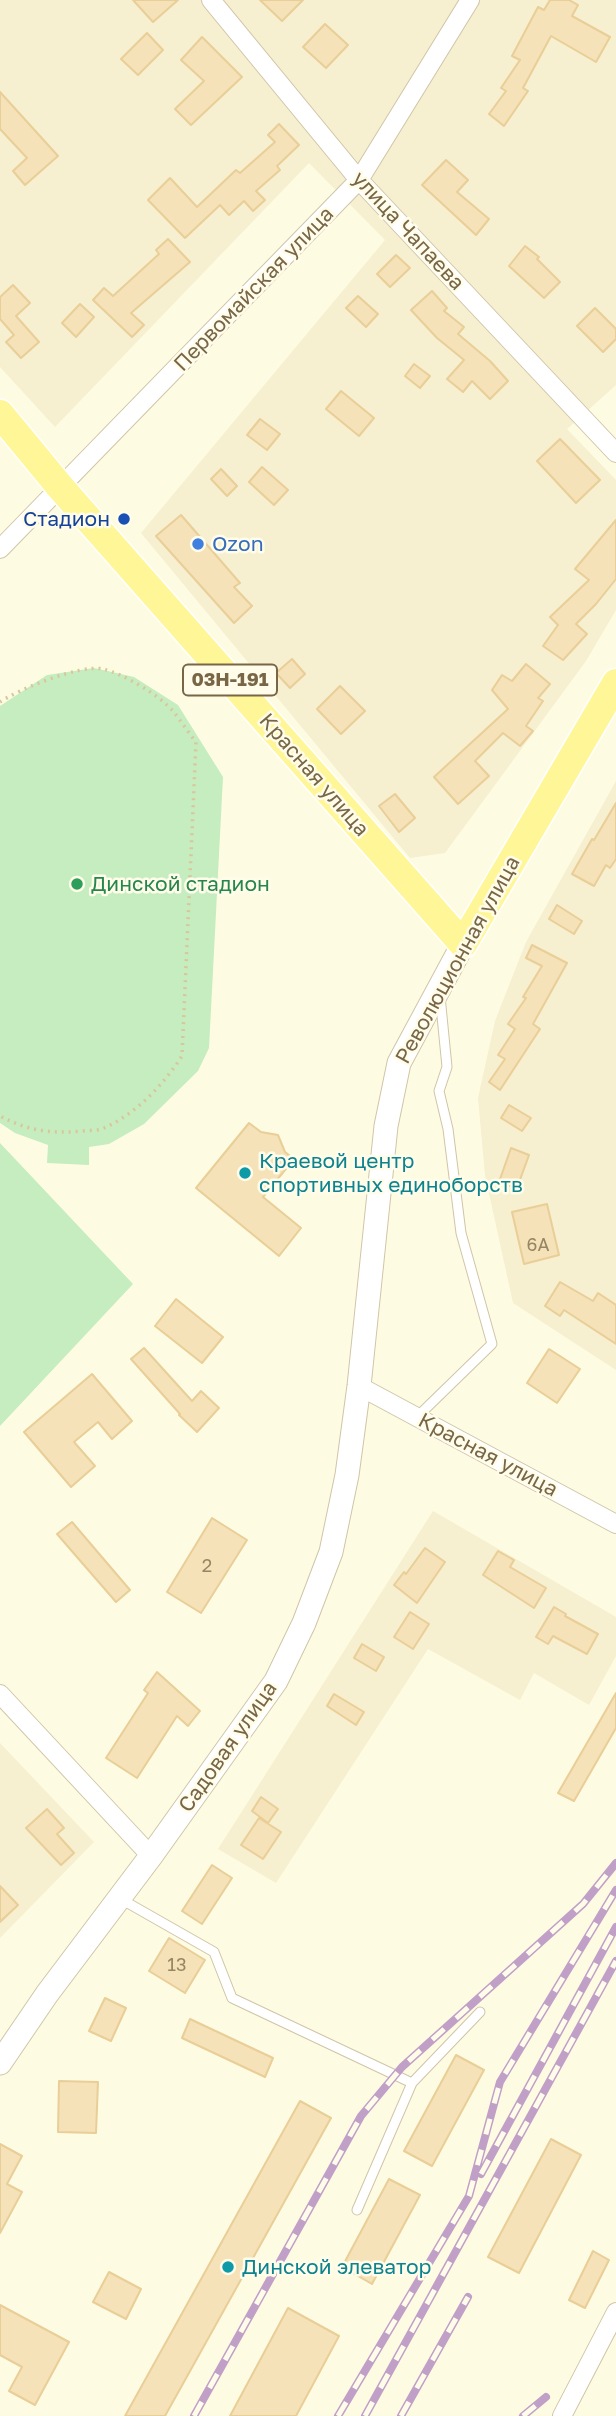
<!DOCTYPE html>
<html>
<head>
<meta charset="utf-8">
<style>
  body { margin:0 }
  canvas { display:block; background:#fefbe3 }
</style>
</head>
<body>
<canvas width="616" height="2416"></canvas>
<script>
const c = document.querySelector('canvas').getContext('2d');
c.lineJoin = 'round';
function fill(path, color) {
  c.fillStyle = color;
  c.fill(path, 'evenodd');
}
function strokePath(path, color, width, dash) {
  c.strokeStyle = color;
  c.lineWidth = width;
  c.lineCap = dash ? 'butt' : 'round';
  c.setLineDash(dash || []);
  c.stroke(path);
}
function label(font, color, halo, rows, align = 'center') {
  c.font = font + ' "Golos Text",sans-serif';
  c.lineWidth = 5;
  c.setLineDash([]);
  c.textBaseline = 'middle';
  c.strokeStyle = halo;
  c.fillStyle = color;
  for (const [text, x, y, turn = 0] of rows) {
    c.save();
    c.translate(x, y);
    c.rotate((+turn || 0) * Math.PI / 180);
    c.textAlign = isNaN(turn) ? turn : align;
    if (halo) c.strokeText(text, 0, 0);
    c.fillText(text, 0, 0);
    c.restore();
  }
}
fill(new Path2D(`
  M0 0H616V385L567 429 616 480V610L586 661 445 853 410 858 141 533 385 240 309 163 55 427 0 367Z
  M616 781V1370L513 1303 485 1175 478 1098 495 1021 526 942Z
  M433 1511 616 1617V1656L589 1705 534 1673 520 1700 428 1649 276 1883 218 1849Z
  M0 1743 94 1842 0 1938Z`), '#f6efd0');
fill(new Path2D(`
  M94 668 134 677 178 705 223 777 209 1048 198 1071 144 1124 109 1144 89 1147V1165L47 1163 48 1145 15 1133 0 1123V706L47 675Z
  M0 1143 133 1284 0 1426Z`), '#c5edc0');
const building = new Path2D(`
  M133 0H178L153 22Z
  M260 0H303L282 21Z
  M550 0H569L578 5 572 16 610 37 596 62 551 36 523 88 528 91 504 126 489 114 506 91 501 88 520 60 512 56 538 7 544 10Z
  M325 24 348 45 326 68 303 47Z
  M147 33 163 50 138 75 121 59Z
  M202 37 242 77 191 125 175 109 204 81 181 60Z
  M0 92 58 156 25 185 13 171 27 158 0 129Z
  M279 124 299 145 277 166 280 170 256 191 265 200 253 211 244 201 229 215 220 205 185 238 148 200 170 178 197 207 236 170 240 173 275 142 268 135Z
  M446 160 468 180 457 192 489 219 476 235 422 185Z
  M168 239 190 262 131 313 144 325 132 337 93 300 104 288 113 296 159 254 156 250Z
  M525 246 539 257 537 259 560 282 544 298 509 266Z
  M396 255 410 268 390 287 377 274Z
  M13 285 30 303 16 316 39 342 21 358 6 342 14 335 0 319V297Z
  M432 291 447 308 444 311 464 327 458 334 490 361 508 381 490 399 472 381 463 392 447 379 464 360 437 338 411 310Z
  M358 296 378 314 366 327 346 308Z
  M80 304 94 317 76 337 62 323Z
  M595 308 616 329V339L603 352 577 326Z
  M414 364 430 376 420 388 405 376Z
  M341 391 374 418 359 436 326 409Z
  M260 419 280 434 267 450 247 435Z
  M560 439 600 480 576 503 537 461Z
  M262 467 288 490 274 505 249 482Z
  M221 469 237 486 227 496 211 479Z
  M181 515 240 583 234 587 252 606 234 623 156 536Z
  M616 520V579L596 604 576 624 587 634 563 660 543 646 558 625 550 617 589 580 575 569Z
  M292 659 305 674 290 688 276 673Z
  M526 664 550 684 538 698 543 701 526 726 533 731 520 746 503 733 475 761 489 776 458 804 434 777 508 709 492 690 502 675 512 681Z
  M340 686 365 711 341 734 317 709Z
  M395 794 415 818 399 832 379 806Z
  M616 803V859L610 868 606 865 594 886 572 874 592 839 594 840Z
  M557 905 582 921 574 934 549 919Z
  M532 945 567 963 533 1024 540 1029 500 1090 489 1082 505 1059 498 1055 515 1029 508 1024 526 998 523 997 542 966 526 958Z
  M509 1105 531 1118 522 1131 501 1118Z
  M249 1123 261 1132 278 1135 285 1152 294 1159 263 1197 301 1228 279 1256 196 1188Z
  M511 1148 529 1155 517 1188 499 1182Z
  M547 1204 559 1255 524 1264 512 1212Z
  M560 1282 593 1301 598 1293 616 1305V1344L564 1310 560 1316 545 1306Z
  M176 1299 223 1337 202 1363 155 1326Z
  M144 1348 192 1401 201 1391 219 1408 197 1432 179 1415 180 1414 131 1359Z
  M549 1349 580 1369 557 1403 527 1383Z
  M92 1374 132 1421 112 1439 98 1422 74 1442 95 1466 71 1487 24 1432Z
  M212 1518 247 1540 201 1613 167 1592Z
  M72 1522 130 1590 116 1602 57 1534Z
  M425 1548 445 1562 417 1603 394 1585 404 1572 406 1574Z
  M498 1551 514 1560 510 1567 546 1588 534 1608 483 1575Z
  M554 1607 566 1614 565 1616 598 1634 587 1654 553 1636 548 1644 536 1637Z
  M410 1612 429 1624 413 1649 394 1637Z
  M362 1644 384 1657 376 1671 354 1658Z
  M157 1672 200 1711 188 1726 177 1716 137 1778 106 1758 148 1693 144 1690Z
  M616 1693V1728L574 1801 558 1793Z
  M334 1694 364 1712 356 1725 327 1706Z
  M261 1797 278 1809 268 1823 252 1811Z
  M47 1809 64 1828 57 1834 74 1853 61 1865 26 1828Z
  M259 1818 281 1832 263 1859 241 1845Z
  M212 1865 232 1878 202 1924 182 1911Z
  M0 1886 18 1905 0 1922Z
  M169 1938 205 1960 185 1993 149 1971Z
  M105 1998 126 2008 111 2041 89 2031Z
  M190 2019 273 2058 265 2077 182 2038Z
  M456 2055 484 2070 432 2166 404 2151Z
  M59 2081 98 2082 96 2133 58 2132Z
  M300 2101 331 2118 165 2416H125Z
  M551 2139 581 2155 519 2273 488 2257Z
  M0 2144 22 2156 7 2184 22 2192 0 2233Z
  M389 2179 420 2195 372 2284 342 2267Z
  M593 2251 609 2260 585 2308 569 2300Z
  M109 2272 141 2289 126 2319 93 2302Z
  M0 2305 69 2342 35 2405 9 2391 22 2367 0 2355Z
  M288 2308 339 2336 296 2416H230Z`);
fill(building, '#f5e2b8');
strokePath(building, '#e9ce97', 2);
const service = new Path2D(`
  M417 1417 492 1344 461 1233 448 1129 439 1091 447 1067 440 996
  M119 1898 214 1952 232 1998 412 2083
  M357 2210 412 2083 480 2012`);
const minor = new Path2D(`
  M211 0 359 180 616 453
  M0 549 359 180 470 0
  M359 1386 616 1524
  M0 1694 151 1856
  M562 2416 616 2312`);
const tertiary = new Path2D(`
  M0 2063 47 1994 151 1856 276 1681 304 1623 331 1552 347 1475 359 1386 386 1126 399 1063 463 944`);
const primary = new Path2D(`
  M0 414 61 488 463 944 616 683`);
strokePath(service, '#d0c5a8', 11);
strokePath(minor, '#d0c5a8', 20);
strokePath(tertiary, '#d0c5a8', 25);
strokePath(primary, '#fff', 31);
strokePath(new Path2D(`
  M0 702C19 689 81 664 103 669 124 674 159 695 173 711 181 721 188 732 196 742L182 1056C163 1085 136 1114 104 1128 98 1131 90 1130 83 1131 52 1134 28 1131 0 1116`), '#dac69b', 3.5, [2, 5]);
strokePath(service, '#fff', 9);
strokePath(minor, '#fff', 18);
strokePath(tertiary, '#fff', 23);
strokePath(primary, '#fff698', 28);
const rail = new Path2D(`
  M481 2174 616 1927
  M194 2416 361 2116 402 2067 583 1904 616 1863
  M338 2416 469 2196 500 2082 616 1890
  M365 2416 616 1961
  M401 2416 468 2297
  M523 2416 546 2397`);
strokePath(rail, '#c1a0c8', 8);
strokePath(rail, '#fffdea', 5, [16]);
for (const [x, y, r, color] of [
  [124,519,7,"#1a4fb4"],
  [198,544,7,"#3f7fe0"],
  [77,884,7,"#2e9e5b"],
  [245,1173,7,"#0f9aa8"],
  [228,2267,7,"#0f9aa8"]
]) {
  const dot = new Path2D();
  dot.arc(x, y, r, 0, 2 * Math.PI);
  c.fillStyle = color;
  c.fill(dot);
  strokePath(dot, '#fffdea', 2.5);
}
label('18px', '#978563', null, [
  ["6А",538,1245],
  ["2",207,1566],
  ["13",177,1965]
]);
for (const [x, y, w] of [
  [230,680,94]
]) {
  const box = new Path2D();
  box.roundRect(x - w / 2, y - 15.5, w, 31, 5);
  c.fillStyle = '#fffdea';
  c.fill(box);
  strokePath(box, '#786647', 2);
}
label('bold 19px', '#786647', null, [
  ["03Н-191",230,680]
]);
label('21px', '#786647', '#fffdea', [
  ["улица Чапаева",408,231,47],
  ["Первомайская улица",254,289,-46],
  ["Красная улица",314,775,49],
  ["Революционная улица",458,960,-61],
  ["Красная улица",488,1455,28],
  ["Садовая улица",228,1747,-55]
]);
label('21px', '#164399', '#fffdea', [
  ["Стадион",110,519]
], 'right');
label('21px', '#366cbe', '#fffdea', [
  ["Ozon",212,544]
], 'left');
label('21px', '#27864d', '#fffdea', [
  ["Динской стадион",91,884]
], 'left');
label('21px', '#0d838f', '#fffdea', [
  ["Краевой центр",259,1161],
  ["спортивных единоборств",259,1185],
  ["Динской элеватор",242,2267]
], 'left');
</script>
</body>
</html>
